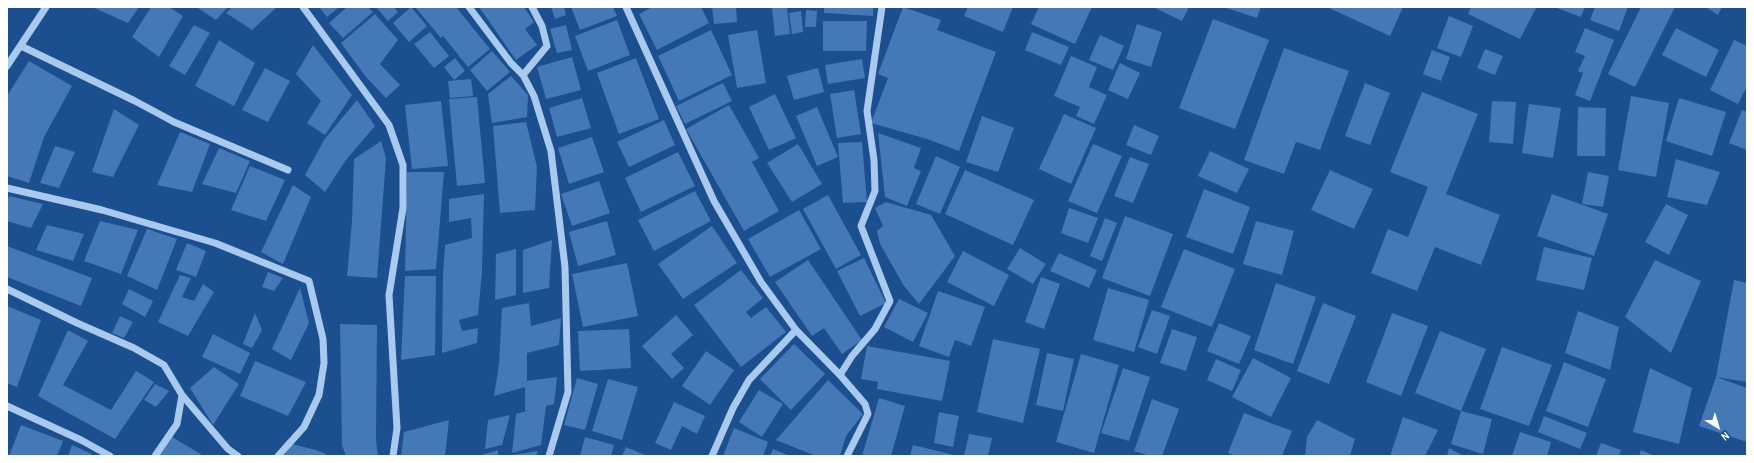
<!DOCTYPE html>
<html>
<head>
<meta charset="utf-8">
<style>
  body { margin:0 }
  #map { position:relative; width:1754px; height:463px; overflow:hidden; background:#1b4f8f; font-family:"Archivo Narrow",sans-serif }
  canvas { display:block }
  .frame { position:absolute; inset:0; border:8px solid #fff; pointer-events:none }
  .north { position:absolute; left:1698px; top:407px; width:40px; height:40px; -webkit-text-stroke:3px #1b4f8f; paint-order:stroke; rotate:142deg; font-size:11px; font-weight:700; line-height:16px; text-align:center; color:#fff }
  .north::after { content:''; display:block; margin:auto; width:14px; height:18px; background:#fff; clip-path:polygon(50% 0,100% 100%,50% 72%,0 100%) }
</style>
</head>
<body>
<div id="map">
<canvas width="1754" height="463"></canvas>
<div class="frame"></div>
<div class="north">N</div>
</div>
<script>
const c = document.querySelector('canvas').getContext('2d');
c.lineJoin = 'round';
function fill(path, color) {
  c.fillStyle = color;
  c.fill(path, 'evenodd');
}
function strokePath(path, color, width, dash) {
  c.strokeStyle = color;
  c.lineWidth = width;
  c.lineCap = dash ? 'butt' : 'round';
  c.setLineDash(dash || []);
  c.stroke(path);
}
fill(new Path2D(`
  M92 7H139L128 23Z
  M151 7H169L183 16 159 57 132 37Z
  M196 7H228L216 20Z
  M232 7H277L252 30 226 13Z
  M319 7H339L327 17Z
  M347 7H368L373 12 343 38 329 23Z
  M376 7H394L398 12 388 21Z
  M411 7 427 26 409 42 393 23Z
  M415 7H456L490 49 468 67 443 36 441 38Z
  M479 7H524L534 22 525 29 537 45 516 60Z
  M551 7H564L566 15 555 19Z
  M571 7H613L617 16 580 30Z
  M652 7H701L709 23 657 50 639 14Z
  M712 7H736L737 22 714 24Z
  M787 7 790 34 775 36 772 8Z
  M824 7H873V16L824 13Z
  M903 7 941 20 937 30 996 52 959 151 927 139 871 123 888 78 878 74Z
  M968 7H1013L1003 32 964 16Z
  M1039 7H1092L1075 44 1031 24Z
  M1153 7H1189L1182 21Z
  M1223 7H1261L1257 18Z
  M1327 7H1403L1390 36Z
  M1471 7H1534L1536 8 1520 39 1468 14Z
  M1554 7H1585L1581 17Z
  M1595 7H1628L1619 31 1590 20Z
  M1641 7H1675L1635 87 1608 74Z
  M1706 7H1722L1718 15Z
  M806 10 817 11 816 27H805Z
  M801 11 803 32 792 34 789 13Z
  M375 14 398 40 380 64 400 85 386 98 366 77 341 43Z
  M1449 16 1473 26 1461 57 1437 48Z
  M1213 19 1269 40 1235 129 1179 108Z
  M617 20 630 55 588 71 575 36Z
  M823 21H867L866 51H823Z
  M1137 24 1162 32 1151 67 1126 59Z
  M194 25 210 33 185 75 169 66Z
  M566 25 572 50 557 53 550 29Z
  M1585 28 1614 40 1590 101 1575 95 1583 73 1578 71 1585 56 1575 52Z
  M1676 28 1719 50 1706 77 1662 55Z
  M711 30 732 75 679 101 658 56Z
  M757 30 766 83 737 88 728 35Z
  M430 32 449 56 434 68 414 44Z
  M1032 32 1069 47 1061 65 1025 50Z
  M1100 35 1124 46 1113 70 1089 60Z
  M219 40 255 63 234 106 195 86Z
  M1734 40 1747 46V86L1738 104 1710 90Z
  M313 45 352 95 325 135 307 123 321 101 296 74Z
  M1284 48 1349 71 1320 150 1296 142 1284 174 1244 160Z
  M1485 49 1503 56 1495 75 1477 68Z
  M1432 50 1450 57 1441 81 1423 74Z
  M492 51 510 72 487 91 470 70Z
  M1071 56 1097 67 1089 87 1107 95 1094 124 1076 116 1080 107 1054 96Z
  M572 57 581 90 546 99 537 67Z
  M455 58 465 71 454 80 444 67Z
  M636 58 659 119 619 134 597 73Z
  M862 59 865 78 828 84 825 65Z
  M29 61 72 86 44 137 29 183 7 176V96Z
  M1120 63 1140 73 1128 99 1108 90Z
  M265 68 290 81 268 122 242 110Z
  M818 68 824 92 794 100 787 76Z
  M511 76 528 95 527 117 492 123 488 94Z
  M471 79 473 96 450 98 448 81Z
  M723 83 732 101 685 124 676 106Z
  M1365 83 1390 93 1370 145 1345 136Z
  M854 90 861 134 837 138 830 94Z
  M1422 92 1478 114 1446 194 1500 215 1481 265 1435 247 1417 291 1371 273 1388 229 1408 237 1428 187 1390 172Z
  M775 94 796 138 769 150 749 107Z
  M1631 96 1669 103 1656 177 1618 170Z
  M477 97 485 183 457 186 449 99Z
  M582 98 591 128 557 137 549 108Z
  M1679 98 1726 112 1712 156 1666 141Z
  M357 100 375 126 346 160 325 192 305 175 324 140Z
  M441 101 448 166 412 169 405 105Z
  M1492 101 1516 102 1513 144 1489 142Z
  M1529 104 1561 108 1553 158 1522 153Z
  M729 105 759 158 752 162 779 211 744 231 686 129Z
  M817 107 838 157 817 166 796 116Z
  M1578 107 1606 108 1605 156H1577Z
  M114 109 139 125 113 177 92 172Z
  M1742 110 1747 112V150L1729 143Z
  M1064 114 1096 128 1071 184 1039 169Z
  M982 116 1014 128 998 172 966 162Z
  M664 120 675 145 629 167 617 142Z
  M526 122 537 167 535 210 500 213 493 126Z
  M1134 125 1159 136 1151 155 1126 145Z
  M180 132 210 144 192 192 157 185Z
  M878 133 921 148 914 168 921 171 907 206 885 197Z
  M592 137 604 172 569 184 558 148Z
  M381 141 386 158 377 278 347 276 352 221 354 159Z
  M862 142 867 202 843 203 838 143Z
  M798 144 822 184 792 202 767 163Z
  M1093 144 1122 156 1097 213 1068 201Z
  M55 146 75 152 59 188 40 183Z
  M219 148 250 161 236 193 202 184Z
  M1210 151 1249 169 1237 193 1198 176Z
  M678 152 695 186 641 212 625 178Z
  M936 156 960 167 940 214 916 204Z
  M1130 157 1149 164 1133 203 1114 196Z
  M1676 159 1720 172 1707 205 1667 197Z
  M250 166 285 180 266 221 231 210Z
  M965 170 1034 200 1013 245 945 214Z
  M1330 170 1373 189 1354 229 1311 210Z
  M407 172H444L436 269 405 271Z
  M1588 172 1609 176 1603 207 1582 204Z
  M599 181 610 213 572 226 561 194Z
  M293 185 311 197 283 264 261 252Z
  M1204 189 1250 207 1233 254 1186 237Z
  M695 191 711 221 654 251 638 220Z
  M484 194 482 272 478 315 459 320 462 331 478 328 477 343 442 353 443 275 445 245 472 238 471 218 449 222V199Z
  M1552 194 1608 214 1594 256 1537 236Z
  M828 195 861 255 836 269 803 209Z
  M9 196 43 204 31 228 7 221V202Z
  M886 202 931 215 955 256 919 304 904 286 880 244 877 231 883 226 875 208Z
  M1666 204 1688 215 1669 255 1645 242Z
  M1069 208 1098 218 1088 243 1061 233Z
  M799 210 821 249 770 277 748 239Z
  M1125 216 1173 234 1150 296 1102 278Z
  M1105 218 1117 223 1102 261 1090 256Z
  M100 221 138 230 121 274 84 261Z
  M607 221 616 255 578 266 569 232Z
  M1256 221 1294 231 1282 275 1243 264Z
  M47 225 84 234 73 261 36 250Z
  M712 226 737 263 683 299 658 264Z
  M147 229 177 239 157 290 127 276Z
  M552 240 549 288 523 293V250Z
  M187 243 206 251 196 277 176 270Z
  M7 246 92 278 81 306 7 277Z
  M1544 247 1592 258 1584 290 1536 280Z
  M1020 248 1046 264 1033 284 1007 269Z
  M516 249V295L495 300 496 254Z
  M1184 249 1235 269 1212 327 1161 307Z
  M963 251 1009 275 994 306 947 282Z
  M1059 253 1097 270 1089 288 1050 271Z
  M864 258 886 303 860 316 837 271Z
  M808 260 862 340 842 354 824 328 812 336 775 282Z
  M1655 260 1701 281 1671 353 1625 317Z
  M627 263 638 316 583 327 572 274Z
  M741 270 763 298 746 312 751 318 766 307 786 332 741 367 694 305Z
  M268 272 283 278 274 291 262 287Z
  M180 275 191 278 182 297 194 301 203 284 214 292 188 336 158 322Z
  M405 276H436L435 355 401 360Z
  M1041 277 1060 284 1044 329 1025 322Z
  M1734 280 1747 283V382L1716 377 1747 388V442L1699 426 1716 377Z
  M1276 283 1316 297 1293 364 1254 350Z
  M300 288 309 323 291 360 272 349Z
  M1108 288 1149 300 1134 352 1093 340Z
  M129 289 153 301 145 317 122 304Z
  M938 291 985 307 971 346 955 340 949 357 919 346Z
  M899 299 928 313 913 342 884 327Z
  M529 303 531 326 561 318 559 345 527 353V381L557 377 554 404 546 406 541 445 512 453 516 414 531 410 525 411V387L494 396 499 364 502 308Z
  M1323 303 1356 316 1329 384 1297 371Z
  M7 306 41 320 17 387 7 383Z
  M1152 310 1170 316 1157 354 1138 347Z
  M1578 311 1619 327 1610 370 1565 353Z
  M255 313 262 330 252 348 243 344Z
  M1392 313 1428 326 1401 396 1366 382Z
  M676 315 693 335 671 354 684 368 672 379 642 346Z
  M120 316 133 322 124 338 112 333Z
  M1219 323 1251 336 1239 364 1207 351Z
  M340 324 377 325 376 440 378 456H346L342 445Z
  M629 329 631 368 580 371 578 331Z
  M1172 329 1197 337 1186 371 1160 363Z
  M68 330 88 341 63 385 111 410 136 371 154 382 115 439 38 396Z
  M1440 331 1486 349 1461 411 1415 393Z
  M213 334 250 353 240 374 202 357Z
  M993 339 1040 349 1023 423 977 412Z
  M794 344 825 374 791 410 760 379Z
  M867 346 950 361 942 401 877 389 878 382 861 379Z
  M1502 347 1552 365 1529 426 1480 409Z
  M706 351 734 370 710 405 682 386Z
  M1047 353 1074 359 1063 411 1036 405Z
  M1081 354 1119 365 1094 453 1056 442Z
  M1253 358 1291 378 1271 417 1232 397Z
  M1216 359 1241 370 1232 391 1207 380Z
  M255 361 306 382 288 416 240 396Z
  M1564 362 1606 379 1588 427 1546 411Z
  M214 367 239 384 213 425 190 388Z
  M1123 368 1150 377 1129 441 1101 433Z
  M1650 368 1692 388 1679 444 1633 432Z
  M577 378 598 384 585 430 564 425Z
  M608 379 638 387 622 440 592 431Z
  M828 380 863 414 846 436 840 456H816L776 440Z
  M155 384 169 391 156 407 144 400Z
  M759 390 783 404 762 437 739 422Z
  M879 398 905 406 891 456H862Z
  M1152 399 1179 409 1162 456H1150L1134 451Z
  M674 402 705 416 697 434 682 426 671 450 655 443Z
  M1461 411 1492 419 1483 454 1451 444Z
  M939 412 959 416 953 447 934 443Z
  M1244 413 1292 431 1282 456H1236L1228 453Z
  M510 415 502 445 485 449 488 420Z
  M1544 416 1587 433 1580 449 1538 432Z
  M1403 417 1438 430 1425 456H1390Z
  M449 420 445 456H401L404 432Z
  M1317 420 1355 439 1350 456H1305L1307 437Z
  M21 425 63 441 57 456H9Z
  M734 428 768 442 763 456H723Z
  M1520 432 1551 442 1547 456H1512Z
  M969 434 992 438 988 456H964Z
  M172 437 204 456H159Z
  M585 437 614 445 611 456H580Z
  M1601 443 1621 450 1619 456H1596Z
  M292 444 316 450 326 454V456H284Z
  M72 445 92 454 91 456H68Z
  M913 445 954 455V456H910Z
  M626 447 645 455 644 456H622Z
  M1449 448 1464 456H1447Z
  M773 449 790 456H770Z
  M498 450V456H478Z
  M1641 450 1655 456H1639Z
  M538 451 536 456H512V455Z`), '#4478b7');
strokePath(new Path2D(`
  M303 7 389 125 403 165V208L389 295 397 428 393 456
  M469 7 511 63 523 75 534 96 551 151 565 267 568 392 549 456
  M626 7 714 201 761 282 796 330 840 375
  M21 46 135 101 174 122 288 170
  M7 66 46 7
  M523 75 547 46 542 26 532 7
  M7 188 102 210 215 243 309 281 323 339 324 363 319 395 304 427 278 456
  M7 289 77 323 134 348 164 365 182 395
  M7 406 81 440 110 456
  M155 456 177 424 182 395 228 449 238 456
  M712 456 733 408 749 380 796 330
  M847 456 868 414 865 404 840 375 852 356 875 329 890 301 861 226 875 191 874 160 867 111 882 7`), '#a9c9ee', 7);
</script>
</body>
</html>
